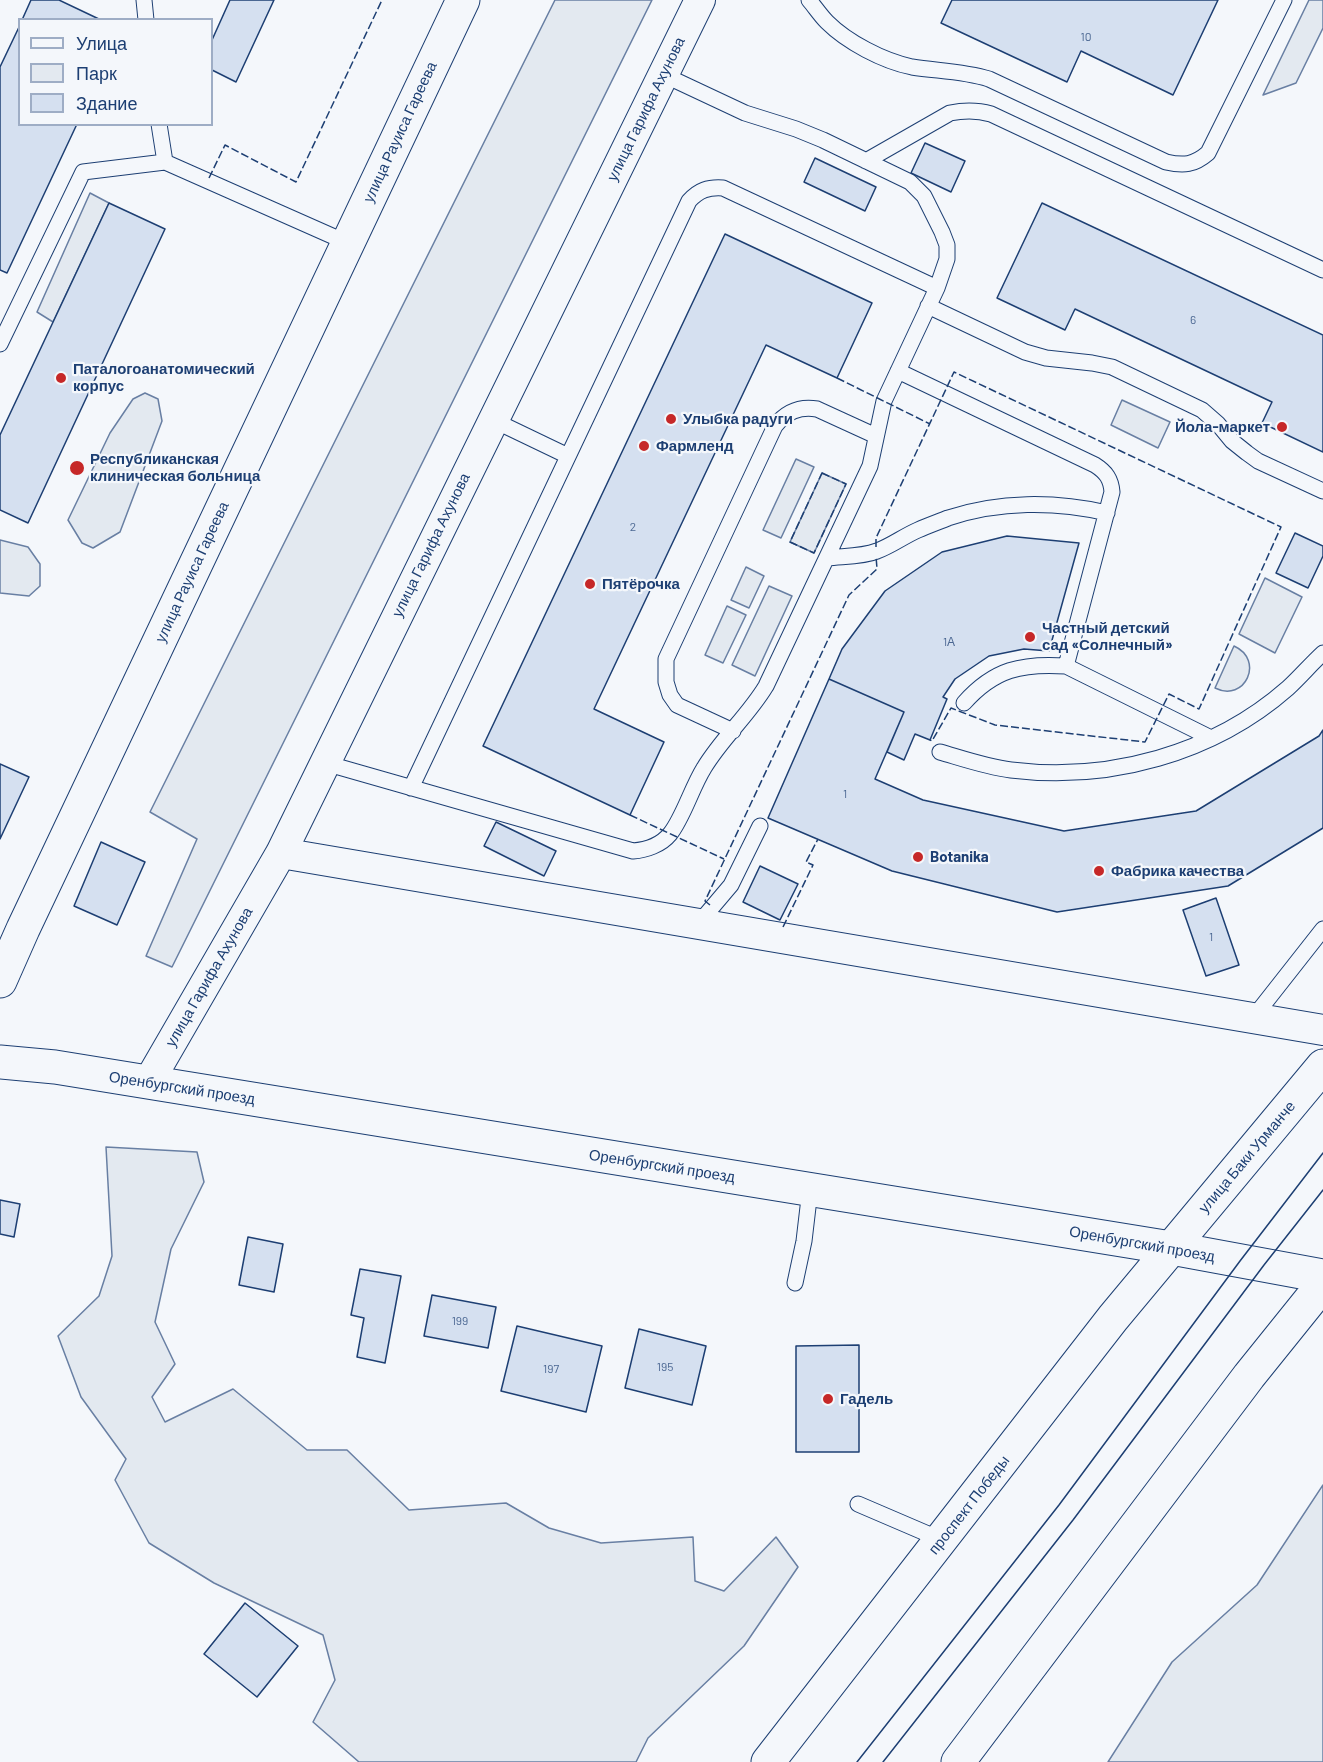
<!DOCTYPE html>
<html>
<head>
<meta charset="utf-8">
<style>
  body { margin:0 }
  #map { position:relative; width:1323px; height:1762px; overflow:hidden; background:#f4f7fb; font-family:Barlow,sans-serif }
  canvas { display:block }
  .legend { position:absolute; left:18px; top:18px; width:195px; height:108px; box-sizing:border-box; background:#f4f7fb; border:2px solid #9eadc5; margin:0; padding:8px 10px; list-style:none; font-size:18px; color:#1d3f73 }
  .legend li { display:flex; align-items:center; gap:12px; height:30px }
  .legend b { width:30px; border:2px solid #9eadc5 }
</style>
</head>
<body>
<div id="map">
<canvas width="1323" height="1762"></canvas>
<ul class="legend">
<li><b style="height:8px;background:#f4f7fb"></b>Улица</li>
<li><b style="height:16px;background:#e3e9f0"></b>Парк</li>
<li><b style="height:16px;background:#d5e0f0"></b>Здание</li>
</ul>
</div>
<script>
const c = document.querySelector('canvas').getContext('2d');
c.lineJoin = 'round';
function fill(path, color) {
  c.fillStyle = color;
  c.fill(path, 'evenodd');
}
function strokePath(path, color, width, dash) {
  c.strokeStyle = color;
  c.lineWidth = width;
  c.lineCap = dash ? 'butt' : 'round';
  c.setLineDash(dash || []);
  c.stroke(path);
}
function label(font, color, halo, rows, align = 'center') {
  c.font = font + ' Barlow,sans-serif';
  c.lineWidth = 4.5;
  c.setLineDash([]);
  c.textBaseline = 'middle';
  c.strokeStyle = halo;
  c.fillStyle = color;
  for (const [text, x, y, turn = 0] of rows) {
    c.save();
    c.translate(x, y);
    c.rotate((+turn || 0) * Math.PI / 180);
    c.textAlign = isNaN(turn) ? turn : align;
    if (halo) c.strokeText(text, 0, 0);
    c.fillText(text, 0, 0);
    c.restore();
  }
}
const green = new Path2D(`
  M555 0H652L172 967 146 956 197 839 150 812Z
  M1309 0H1323V28L1296 83 1263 95Z
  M90 193 109 203 53 322 37 312Z
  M145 393 158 399 162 421 120 532 93 548 82 543 68 520 110 433 133 399Z
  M1122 400 1170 422 1158 448 1111 425Z
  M796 459 814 467 781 538 763 530Z
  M822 473 846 484 814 553 790 542Z
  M0 540 28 547 40 564V586L29 596 0 593Z
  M746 567 764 576 749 608 731 600Z
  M1265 578 1302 597 1275 653 1239 634Z
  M769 586 792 596 755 676 732 665Z
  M727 606 746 615 723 663 705 655Z
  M1234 646C1265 660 1245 703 1215 688Z
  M106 1147 197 1152 204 1182 171 1249 155 1322 175 1364 152 1397 165 1422 233 1389 307 1450H347L409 1510 506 1503 549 1528 601 1543 693 1537 695 1581 724 1591 776 1537 798 1567 744 1646 648 1738 636 1762H359L313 1722 335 1680 323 1635 214 1583 149 1543 115 1480 126 1459 81 1397 58 1336 99 1296 112 1256Z
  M1323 1485V1762H1108L1172 1662 1257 1585Z`);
fill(green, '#e3e9f0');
strokePath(green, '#687fa3', 1.5);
const building = new Path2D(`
  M31 0H59L101 20H22Z
  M230 0H274L236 82 212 70V40Z
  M952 0H1218L1173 95 1081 51 1067 82 941 23Z
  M20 25V124H77L7 273 0 270V67Z
  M925 143 965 161 951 192 911 173Z
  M815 158 876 187 865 211 804 182Z
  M109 203 165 229 28 523 0 510V435Z
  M1042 203 1323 335V452L1262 423 1272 402 1075 309 1065 330 997 298Z
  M725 234 872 303 837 378 766 345 594 709 664 742 630 815 483 746Z
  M1295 533 1323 546V556L1308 588 1276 573Z
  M1007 536 1079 543 1049 651 1024 649 989 656 955 679 943 697 947 699 930 740 915 734 904 760 887 752 904 712 829 679 842 649 885 591 942 552Z
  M829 679 904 712 875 779 923 800 1064 831 1196 811 1319 736 1323 730V828L1228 886 1057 912 892 871 768 818Z
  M0 764 29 777 0 839Z
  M496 822 556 851 544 876 484 846Z
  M101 842 145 862 117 925 74 906Z
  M760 866 798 884 780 920 743 902Z
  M1216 898 1239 965 1206 976 1183 910Z
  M0 1200 20 1204 14 1237 0 1234Z
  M248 1237 283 1244 274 1292 239 1285Z
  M360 1269 401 1276 385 1363 357 1357 364 1318 351 1315Z
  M432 1295 496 1307 488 1348 424 1336Z
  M517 1326 602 1346 586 1412 501 1391Z
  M639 1329 706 1346 692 1405 625 1388Z
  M859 1345V1452H796V1346Z
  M245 1603 298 1646 257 1697 204 1654Z`);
fill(building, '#d5e0f0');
strokePath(building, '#1d3f73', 1.5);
const lane = new Path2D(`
  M144 0 146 20
  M809 0C815 7 820 15 827 22 847 42 883 61 912 67 938 71 964 71 989 79L1166 162C1184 166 1194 165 1208 153L1284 0
  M159 124 165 162
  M866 161 950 113C965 110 977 110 991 114L1323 270
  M928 306 1025 352 1046 358 1092 363 1112 367 1202 410 1218 424 1232 441 1247 453 1258 461 1323 491
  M0 344 83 172 165 162 348 243
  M898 371 1095 465C1106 472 1111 479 1112 492L1066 666
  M493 420 568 456
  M827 558C843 556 862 557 877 551 891 546 904 536 918 530 927 526 938 522 948 518 999 501 1055 501 1107 513
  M964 703C994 669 1022 663 1066 666L1211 738
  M733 731 677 705 670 695 666 682V659L775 426C786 412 799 406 817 409L876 436
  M940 752C964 759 987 767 1011 770 1109 782 1213 754 1288 688 1300 677 1311 664 1323 653
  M325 763 633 851C646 850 661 845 670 834 683 818 692 787 704 768 722 738 748 716 766 686L870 466 884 401 937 288 947 259V245L942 232 924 196 910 182 823 140 796 129 745 113 664 75
  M411 788 689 201C699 190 708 187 723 188L937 288
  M698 924 731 885 760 826
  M1253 1018 1323 929
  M795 1283 804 1241 810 1190
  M858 1504 942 1540`);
const street = new Path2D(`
  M281 853 1323 1030
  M148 1083 281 853 700 0`);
const secondary = new Path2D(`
  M0 981 23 929 463 0
  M0 1062 55 1067 1171 1248 1323 1276
  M768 1762 1113 1318 1323 1066
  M958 1762 1249 1376 1323 1284`);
strokePath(lane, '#1d3f73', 17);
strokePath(street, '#1d3f73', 32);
strokePath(secondary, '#1d3f73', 35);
strokePath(lane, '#f4f7fb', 15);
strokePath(street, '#f4f7fb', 30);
strokePath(secondary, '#f4f7fb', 33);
strokePath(new Path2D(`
  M857 1762 1059 1505 1240 1261 1323 1153
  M883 1762 1073 1520 1264 1265 1323 1190`), '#1d3f73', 1.5);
strokePath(new Path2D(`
  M209 178 225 145 296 182 382 0
  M837 378 930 424
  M822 473 846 484 814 553 790 542Z
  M876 547V538L954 372 1281 527 1199 709 1169 694 1145 742 995 725 951 708 932 741 930 740
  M630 815 724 859
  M710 905 705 901 849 595 877 569 876 556
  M783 927 813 865 806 862 818 839`), '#1d3f73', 1.5, [8, 3]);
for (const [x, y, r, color] of [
  [61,378,6,"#c62828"],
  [671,419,6,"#c62828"],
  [1282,427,6,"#c62828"],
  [644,446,6,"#c62828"],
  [77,468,8,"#c62828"],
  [590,584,6,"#c62828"],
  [1030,637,6,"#c62828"],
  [918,857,6,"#c62828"],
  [1099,871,6,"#c62828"],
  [828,1399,6,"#c62828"]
]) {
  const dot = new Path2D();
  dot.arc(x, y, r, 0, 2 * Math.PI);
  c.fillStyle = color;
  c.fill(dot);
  strokePath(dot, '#f4f7fb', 2);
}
label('12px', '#4b6792', null, [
  ["10",1086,37],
  ["6",1193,320],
  ["2",633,527],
  ["1А",949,642],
  ["1",845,794],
  ["1",1211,937],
  ["199",460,1321],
  ["195",665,1367],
  ["197",551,1369]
]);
label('15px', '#1d3f73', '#f4f7fb', [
  ["улица Гарифа Ахунова",646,109,-64],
  ["улица Рауиса Гареева",400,132,-65],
  ["улица Гарифа Ахунова",431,545,-64],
  ["улица Рауиса Гареева",192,572,-65],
  ["улица Гарифа Ахунова",209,977,-60],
  ["Оренбургский проезд",182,1088,9],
  ["улица Баки Урманче",1247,1157,-50],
  ["Оренбургский проезд",662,1166,9],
  ["Оренбургский проезд",1142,1244,10],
  ["проспект Победы",969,1505,-52]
]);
label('bold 15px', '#1d3f73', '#f4f7fb', [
  ["Паталогоанатомический",73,369],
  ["корпус",73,386],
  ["Улыбка радуги",683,419],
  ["Йола-маркет",1270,427,"right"],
  ["Фармленд",656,446],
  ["Республиканская",90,459],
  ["клиническая больница",90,476],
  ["Пятёрочка",602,584],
  ["Частный детский",1042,628],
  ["сад «Солнечный»",1042,645],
  ["Botanika",930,857],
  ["Фабрика качества",1111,871],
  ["Гадель",840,1399]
], 'left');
</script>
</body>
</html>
